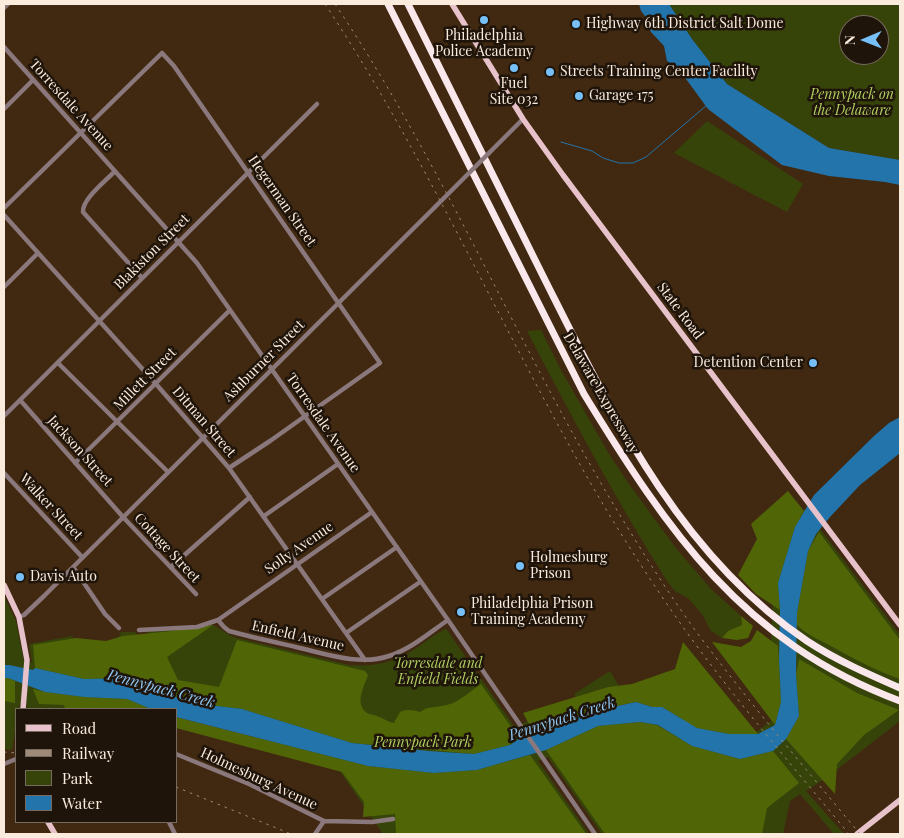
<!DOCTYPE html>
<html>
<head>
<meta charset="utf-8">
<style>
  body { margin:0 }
  #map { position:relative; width:904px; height:838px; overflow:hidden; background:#412911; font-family:"Playfair Display",serif }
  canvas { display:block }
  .frame { position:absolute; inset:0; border:5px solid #fbebdd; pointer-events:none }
  .legend { position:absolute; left:15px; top:708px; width:162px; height:115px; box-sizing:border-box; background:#1f140a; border:1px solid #776a5e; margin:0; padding:6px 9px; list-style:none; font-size:15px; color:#fbebdd }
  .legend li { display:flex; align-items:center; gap:10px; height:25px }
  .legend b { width:25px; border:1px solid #776a5e }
  .north { position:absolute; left:839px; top:15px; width:50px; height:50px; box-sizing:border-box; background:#1f140a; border:1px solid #776a5e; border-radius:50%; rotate:269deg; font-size:14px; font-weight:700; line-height:20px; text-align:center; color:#fbebdd }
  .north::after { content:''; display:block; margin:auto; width:18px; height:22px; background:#77bff7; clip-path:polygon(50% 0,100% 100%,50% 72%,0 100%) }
</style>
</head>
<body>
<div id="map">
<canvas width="904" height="838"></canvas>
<div class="frame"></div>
<ul class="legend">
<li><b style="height:6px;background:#e7c2ca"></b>Road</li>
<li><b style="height:6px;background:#9e8a77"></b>Railway</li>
<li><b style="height:14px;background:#36440a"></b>Park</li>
<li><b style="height:14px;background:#2374aa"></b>Water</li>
</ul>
<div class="north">N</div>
</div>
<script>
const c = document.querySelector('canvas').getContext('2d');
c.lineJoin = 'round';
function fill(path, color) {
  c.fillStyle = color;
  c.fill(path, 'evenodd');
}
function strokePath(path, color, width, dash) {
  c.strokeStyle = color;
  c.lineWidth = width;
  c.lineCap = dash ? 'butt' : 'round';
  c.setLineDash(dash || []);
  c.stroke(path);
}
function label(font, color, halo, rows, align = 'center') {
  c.font = font + ' "Playfair Display",serif';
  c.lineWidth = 5;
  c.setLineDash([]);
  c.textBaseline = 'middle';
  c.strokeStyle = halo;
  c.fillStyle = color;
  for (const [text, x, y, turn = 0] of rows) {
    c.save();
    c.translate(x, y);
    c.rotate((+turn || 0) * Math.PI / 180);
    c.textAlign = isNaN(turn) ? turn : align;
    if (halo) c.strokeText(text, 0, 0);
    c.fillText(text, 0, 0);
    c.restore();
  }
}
fill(new Path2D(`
  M669 4H900V160L829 148 727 84 692 39ZM849 25H879V55H849Z
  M707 121 803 184 787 212 674 153Z
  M541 330 562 372 609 454 629 484 675 547 711 589 741 616 742 625 728 631 722 638 711 631 702 614 688 598 675 591 667 581C616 500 571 416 527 331Z
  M805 509 900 635V721L830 775 806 791 844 834H834L800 794 790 801 783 834H602L548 757 538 761 589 834H383L335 764 176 709H27V705L20 704 19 709H16V725L12 750 4 749V596L16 621 24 662H32L29 644 72 636 77 643 117 641 121 632H135L138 636 147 634 148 631 213 625 233 637 349 665C371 667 393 663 412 651 423 644 433 635 445 629L447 630 514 726 539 718 758 731 776 717 771 650 773 588 792 519Z
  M610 671 619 686 608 687 576 697 574 694Z`), '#36440a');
fill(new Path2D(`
  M788 491 804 511 795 527 778 583 780 610 756 594 738 575 757 539 751 524Z
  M819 532 900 640V679C874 670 851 657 827 644 817 639 805 633 797 625V613L808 551Z
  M741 616 753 626 748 638 737 640 722 638 728 631 742 625Z
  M213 625 167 657 178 680 219 687 237 640 365 671 368 675C364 687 354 704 367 713 371 715 376 715 379 717 385 719 388 722 394 723L400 712C407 709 413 710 420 712 430 705 439 708 450 704 459 702 473 689 481 684L514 731 513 738 510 745 474 754 352 743 242 709 217 706 145 690 131 678 84 679 35 668 33 645 76 638 106 641 123 636 172 631Z
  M757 630 778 646 781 702 775 725 712 642 741 647 751 641Z
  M683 642 758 734H729L696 728 662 707H652L636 702 594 711 534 728H531L523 713 608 687 632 684 675 669Z
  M799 659 857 693 899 710 864 735 837 764 835 794 786 739 799 716 796 674Z
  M4 678H8L15 681V703L4 701Z
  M33 689 45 692 84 697 127 699 151 709H65L64 705 39 704Z
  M176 717 368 766 434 773 477 770 530 755 586 834H396L395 814 363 817 364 802 342 772 176 728Z
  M640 722 657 725 692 746 740 759 773 751 799 783 767 808 762 834H605L546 750 598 726Z`), '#506606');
fill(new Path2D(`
  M639 4H669L692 39 727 84 829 148 900 160V185L885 182 829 176 782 165 708 109 678 68 667 61 664 46 651 32 645 16 641 11Z
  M900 417V453L860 485 830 517 816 534 808 551 797 613 796 674 799 716 786 739 773 751 740 759 692 746 658 725 640 722 598 726 546 750 477 770 434 773 368 766 176 717V709H151L127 699 84 697 45 692 8 678H4V665H9L33 670 35 668 84 679 131 678 145 690 217 706 242 709 352 743 429 751 474 754 510 745 534 728 594 711 636 702 652 707H662L697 728 729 734H758L775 725 781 702 779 660 780 610 778 583 795 527 814 495 874 436 889 423Z`), '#2374aa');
strokePath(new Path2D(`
  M561 142 592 151 603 158 619 163H633L646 157 707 105`), '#2374aa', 1);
strokePath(new Path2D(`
  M4 8 8 4
  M4 47 197 263 448 620 595 834
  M4 109 33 80
  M489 153 523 119
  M115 171C106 181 82 199 83 212L142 278
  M4 208 162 53 174 66 380 363 270 441 229 468
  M4 215 156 384 229 468 365 660
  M4 287 38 253
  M58 363 168 472
  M20 400 123 517 196 594
  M4 416 317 104
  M75 463 230 310
  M4 473 82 557
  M264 516 338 464
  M73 567 105 614 119 628
  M171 567 250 497
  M322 599 397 547
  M19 617 24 615 44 596 435 207
  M218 620 224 627 229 631C251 637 274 642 296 647 326 654 359 666 389 656 411 649 429 633 448 620
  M139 630 197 627 218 620 372 512
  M346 633 420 582
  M176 754 249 784 324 821 372 822 393 819
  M4 764 16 759
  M169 822 175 834
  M315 834 324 821`), '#8a787c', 4.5);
strokePath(new Path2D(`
  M452 4 523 119 563 175 900 625
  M4 585 19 617 27 660 23 709
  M48 822 55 834
  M857 834 900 800`), '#e7c2ca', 5.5);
strokePath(new Path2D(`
  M388 4 584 394C668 531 742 642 900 701
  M408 4C453 95 498 185 543 276 611 411 678 554 807 641 836 660 868 674 900 688`), '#f9e7eb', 7);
strokePath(new Path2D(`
  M325 4C430 162 505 338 601 501 628 546 657 591 688 634 738 703 794 768 849 834
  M335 4C440 160 513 335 609 497 636 542 664 587 695 630 747 700 804 767 860 834
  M4 752 16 753
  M176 787 291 834`), '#9e8a77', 1, [2.5, 5]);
strokePath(new Path2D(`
  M435 207 489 153`), '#8a787c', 4.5);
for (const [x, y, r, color] of [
  [484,20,5,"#77bff7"],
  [576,24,5,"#77bff7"],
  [514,68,5,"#77bff7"],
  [550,72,5,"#77bff7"],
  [579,96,5,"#77bff7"],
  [813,363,5,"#77bff7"],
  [520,566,5,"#77bff7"],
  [20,577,5,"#77bff7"],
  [461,612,5,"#77bff7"]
]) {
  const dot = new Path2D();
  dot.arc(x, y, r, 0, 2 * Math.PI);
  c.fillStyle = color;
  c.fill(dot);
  strokePath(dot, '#1f140a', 2);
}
label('14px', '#fbebdd', '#1f140a', [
  ["Highway 6th District Salt Dome",586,24],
  ["Philadelphia",484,36,"center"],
  ["Police Academy",484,52,"center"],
  ["Streets Training Center Facility",560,72],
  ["Fuel",514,84,"center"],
  ["Site 032",514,100,"center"],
  ["Garage 175",589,96],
  ["Detention Center",803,363,"right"],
  ["Holmesburg",530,558],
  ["Prison",530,574],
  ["Davis Auto",30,577],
  ["Philadelphia Prison",471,604],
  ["Training Academy",471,620]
], 'left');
label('italic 14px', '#afcf60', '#1f140a', [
  ["Pennypack on",852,95],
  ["the Delaware",852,111],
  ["Torresdale and",438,664],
  ["Enfield Fields",438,680],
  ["Pennypack Park",423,743]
]);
label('14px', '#fbebdd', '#1f140a', [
  ["Torresdale Avenue",71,105,48],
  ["Hegerman Street",282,201,55],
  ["Blakiston Street",152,252,-45],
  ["State Road",680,311,53],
  ["Ashburner Street",264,361,-45],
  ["Millett Street",145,379,-45],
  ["Delaware Expressway",601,393,60],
  ["Ditman Street",204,422,49],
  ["Torresdale Avenue",323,423,55],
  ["Jackson Street",80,451,48],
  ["Walker Street",51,507,47],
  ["Cottage Street",167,548,47],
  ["Solly Avenue",299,548,-35],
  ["Enfield Avenue",298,636,13],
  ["Holmesburg Avenue",259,779,25]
]);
label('italic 15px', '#8dc5f2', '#1f140a', [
  ["Pennypack Creek",161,689,15],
  ["Pennypack Creek",562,719,-18]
]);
</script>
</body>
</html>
